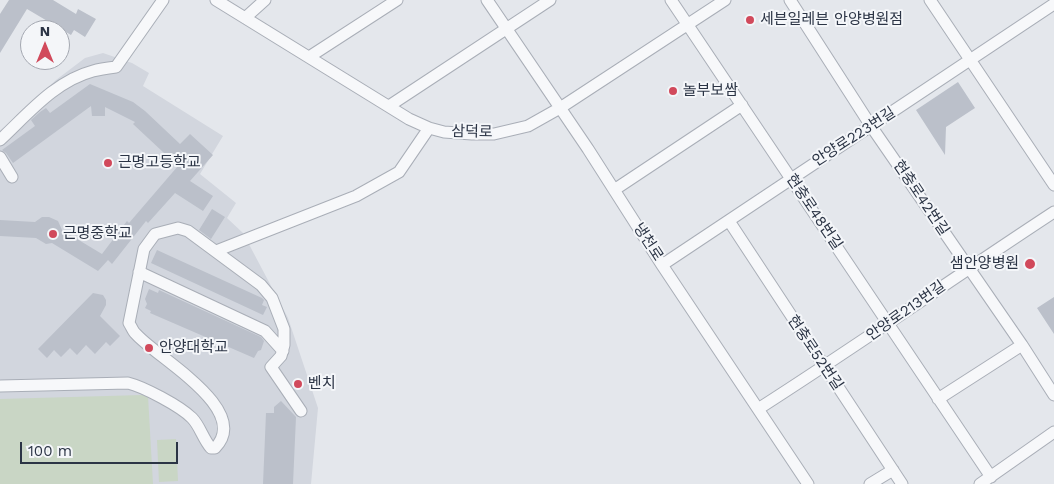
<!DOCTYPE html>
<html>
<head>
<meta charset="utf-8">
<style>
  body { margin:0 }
  #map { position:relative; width:1054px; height:484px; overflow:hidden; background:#e4e7ec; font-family:"Work Sans",sans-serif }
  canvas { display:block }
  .north { position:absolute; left:20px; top:20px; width:50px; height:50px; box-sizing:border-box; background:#f4f6f9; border:1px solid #a4a8b1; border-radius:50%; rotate:0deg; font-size:14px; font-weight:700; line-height:20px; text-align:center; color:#2b3445 }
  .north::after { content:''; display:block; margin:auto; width:18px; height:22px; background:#d1495b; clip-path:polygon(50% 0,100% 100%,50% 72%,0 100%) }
  .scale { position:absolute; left:20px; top:442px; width:158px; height:22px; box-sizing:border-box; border:2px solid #2b3445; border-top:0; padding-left:6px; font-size:15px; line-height:18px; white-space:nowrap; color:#2b3445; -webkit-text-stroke:4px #f4f6f9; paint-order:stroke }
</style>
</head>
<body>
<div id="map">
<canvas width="1054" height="484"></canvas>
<div class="north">N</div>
<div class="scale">100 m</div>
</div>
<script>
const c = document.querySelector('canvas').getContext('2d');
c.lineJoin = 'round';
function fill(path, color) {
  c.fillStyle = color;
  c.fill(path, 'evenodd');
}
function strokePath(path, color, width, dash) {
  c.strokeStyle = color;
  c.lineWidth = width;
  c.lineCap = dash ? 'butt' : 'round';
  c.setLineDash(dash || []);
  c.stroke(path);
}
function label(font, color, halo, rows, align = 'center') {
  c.font = font + ' "Work Sans","Noto Sans KR",sans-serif';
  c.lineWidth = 4;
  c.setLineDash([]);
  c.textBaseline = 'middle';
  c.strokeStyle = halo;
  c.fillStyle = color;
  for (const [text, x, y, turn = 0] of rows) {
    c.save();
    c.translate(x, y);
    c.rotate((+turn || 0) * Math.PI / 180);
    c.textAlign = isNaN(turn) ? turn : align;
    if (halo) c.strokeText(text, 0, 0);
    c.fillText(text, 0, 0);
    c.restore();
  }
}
fill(new Path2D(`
  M103 53 132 63 149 73 143 86 223 136 200 174 236 203 227 218 243 233 288 318 318 408 311 484H0V133L56 80 85 58Z`), '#d2d6de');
fill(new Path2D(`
  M142 395 148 396 153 484H0V399Z
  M176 439 178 481 159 482 157 440Z`), '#c9d6c5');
fill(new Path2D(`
  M9 0H53L76 14 78 9 96 19 85 37 74 30 71 35 27 9 0 53V14Z
  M958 82 975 108 946 127 945 155 916 110Z
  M90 84 133 102 145 111 180 144 190 134 213 155 190 181 213 196 203 211 175 193 148 223 146 221 112 264 108 260 98 271 52 243 46 244 36 238 0 236V220L35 222 42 217H49L58 221 62 230 102 254 127 221 129 223 178 166 133 124 135 122 105 107V116H92L91 106 13 163 6 153 2 150 35 126 31 120 40 112 46 108 50 113Z
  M212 209 225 217 211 239 199 230Z
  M157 250 262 298 264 300 262 305 267 307 263 315 151 263Z
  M149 289 158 293 159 290 261 337 264 341 261 350 258 351 254 358 150 313 151 311 145 308 147 304 145 299Z
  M93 293 103 295 106 300V305L100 316 120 336 110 346 106 342 95 354 86 345 77 355 70 348 61 357 54 350 47 358 38 349Z
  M1054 297V334L1037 308Z
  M281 401 296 417 293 484H263L266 413H274V407Z`), '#bbc0ca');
const minor = new Path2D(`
  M216 0 409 119 429 128 444 132 472 134H494L528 126 560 108 725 0
  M487 0 588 149 662 265 808 484
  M671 0 991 477
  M790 0 871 126 1022 345 1054 395
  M930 0 1054 185
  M245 18 265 0
  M309 57 397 0
  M389 106 550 0
  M0 140C28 114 55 81 93 71 100 69 108 68 116 67L163 0
  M0 157 12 177
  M614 190 742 105
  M729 221 902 484
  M216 251 356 196 399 172 429 128
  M662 265 1054 4
  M139 272 265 331 283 351
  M0 386 128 383C144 387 180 406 192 418 200 426 203 439 211 448H215C253 409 155 357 135 333 133 331 131 326 129 323L144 249 155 234 178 228 188 231 261 285 272 298 284 329V345L281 356 271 367 301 411
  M938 399 1022 345
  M758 409C858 345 955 277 1054 212
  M870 484 893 470
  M980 484 1054 432`);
strokePath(minor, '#a9aeb7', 13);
strokePath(minor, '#f7f8fa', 11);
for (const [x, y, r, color] of [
  [750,20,5,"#d1495b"],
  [673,91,5,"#d1495b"],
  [108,163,5,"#d1495b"],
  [53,234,5,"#d1495b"],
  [1030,264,6,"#d1495b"],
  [149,348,5,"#d1495b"],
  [298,384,5,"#d1495b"]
]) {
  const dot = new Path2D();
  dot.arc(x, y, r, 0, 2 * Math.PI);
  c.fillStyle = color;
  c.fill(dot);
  strokePath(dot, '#f4f6f9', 2);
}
label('15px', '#2b3445', '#f4f6f9', [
  ["세븐일레븐 안양병원점",760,20],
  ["놀부보쌈",683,91],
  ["근명고등학교",118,163],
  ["근명중학교",63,234],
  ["샘안양병원",1019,264,"right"],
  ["안양대학교",159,348],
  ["벤치",308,384]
], 'left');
label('15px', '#2b3445', '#f4f6f9', [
  ["삼덕로",472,132,1],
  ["안양로223번길",854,137,-33],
  ["현충로42번길",921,198,56],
  ["현충로48번길",814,212,56],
  ["냉천로",648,242,57],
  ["안양로213번길",906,311,-35],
  ["현충로52번길",815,353,56]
]);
</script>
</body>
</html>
